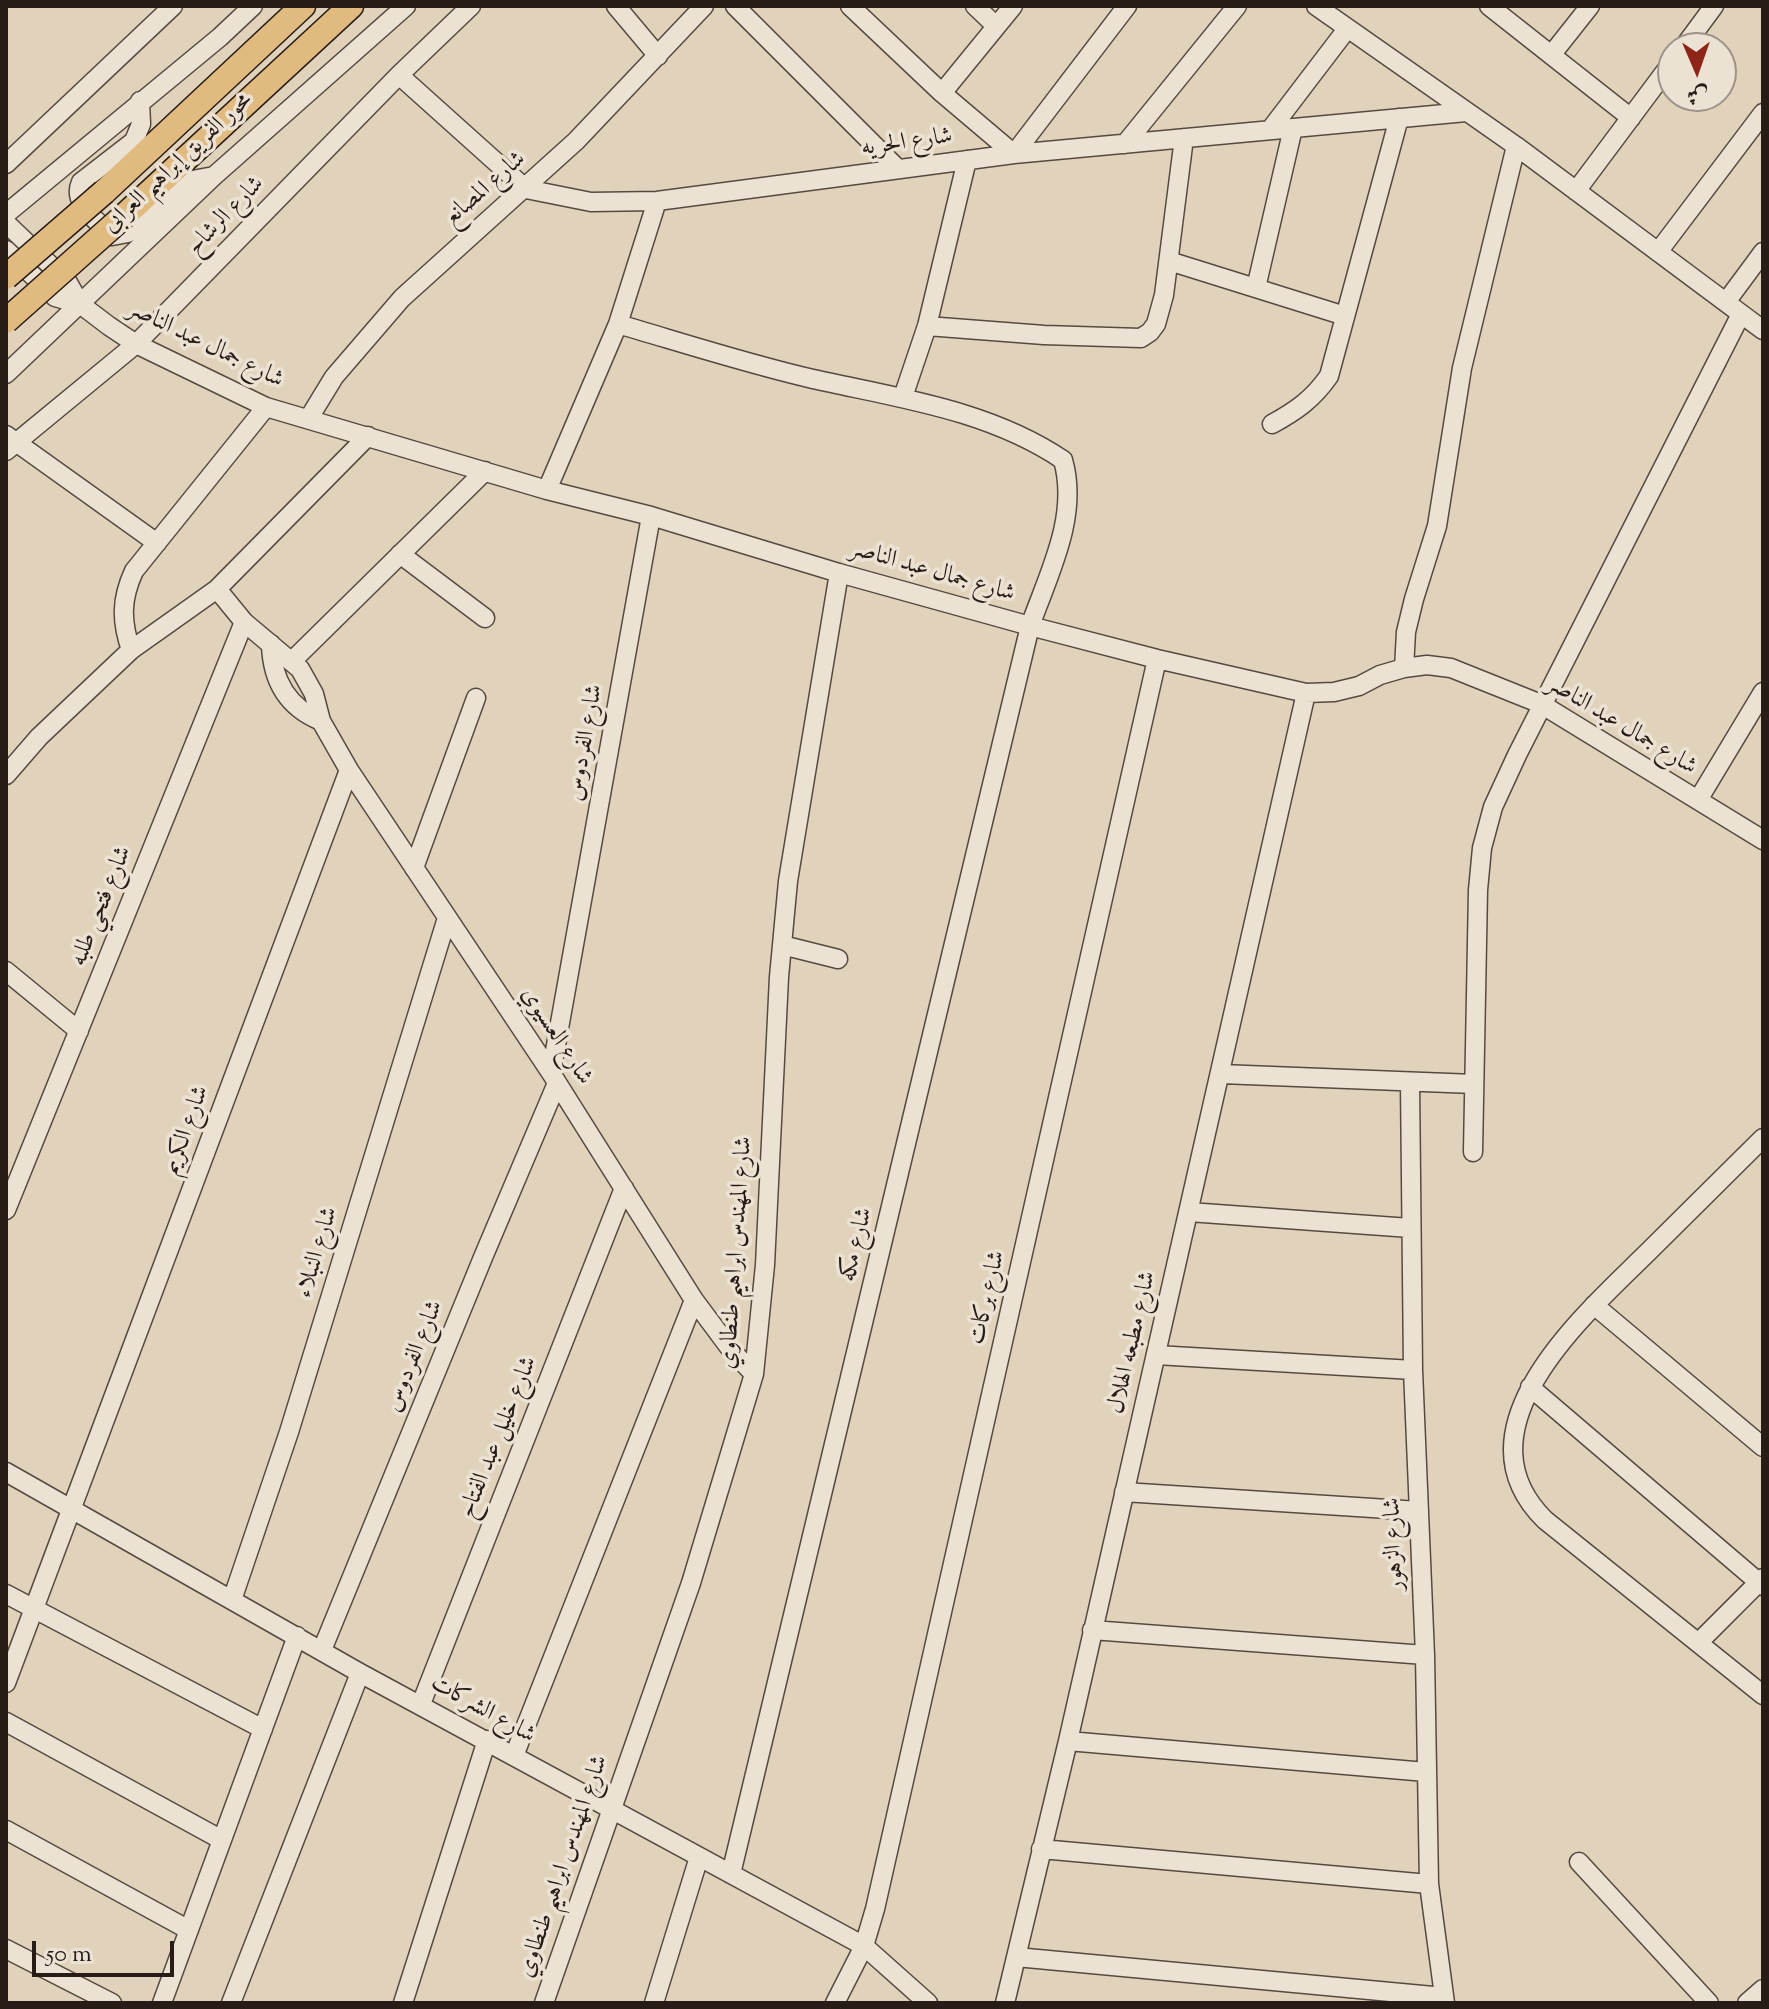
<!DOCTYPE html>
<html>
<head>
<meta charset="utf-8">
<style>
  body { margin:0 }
  #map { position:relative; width:1769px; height:2009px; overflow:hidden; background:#e1d3bb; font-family:"Sorts Mill Goudy",Amiri,serif }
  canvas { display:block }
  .frame { position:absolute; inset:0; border:8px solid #281c17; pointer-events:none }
  .north { position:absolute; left:1657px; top:32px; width:80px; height:80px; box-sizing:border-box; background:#ece2d3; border:2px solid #9e9388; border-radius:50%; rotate:178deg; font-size:22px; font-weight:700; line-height:32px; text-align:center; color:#281c17 }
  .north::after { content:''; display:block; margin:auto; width:28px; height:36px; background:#8f2418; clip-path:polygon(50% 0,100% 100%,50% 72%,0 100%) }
  .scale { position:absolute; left:32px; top:1941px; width:142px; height:36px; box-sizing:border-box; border:4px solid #281c17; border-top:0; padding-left:10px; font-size:24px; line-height:28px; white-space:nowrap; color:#281c17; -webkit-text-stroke:6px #ece2d3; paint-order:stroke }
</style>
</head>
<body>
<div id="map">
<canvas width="1769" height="2009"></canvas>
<div class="frame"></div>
<div class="north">ش</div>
<div class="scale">50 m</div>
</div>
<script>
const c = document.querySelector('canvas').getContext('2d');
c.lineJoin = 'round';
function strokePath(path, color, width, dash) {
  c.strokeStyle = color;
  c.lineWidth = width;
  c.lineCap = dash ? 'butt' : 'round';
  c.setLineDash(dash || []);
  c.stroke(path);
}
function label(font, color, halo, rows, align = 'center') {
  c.font = font + ' "Sorts Mill Goudy",Amiri,serif';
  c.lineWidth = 7;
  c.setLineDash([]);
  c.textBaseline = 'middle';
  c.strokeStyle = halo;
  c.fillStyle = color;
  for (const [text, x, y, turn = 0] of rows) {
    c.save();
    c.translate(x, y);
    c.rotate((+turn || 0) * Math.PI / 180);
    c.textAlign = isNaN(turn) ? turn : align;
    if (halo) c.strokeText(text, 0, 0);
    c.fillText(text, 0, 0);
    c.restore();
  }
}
const minor = new Path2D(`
  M616 6 658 56
  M735 6 898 169
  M850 6 942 93 1014 154 1127 6
  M975 6 996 26
  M1316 6 1516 146 1763 330
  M1489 6 1631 118
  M1683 48 1714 6
  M1552 54 1590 6
  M399 75 526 189 591 202 657 201 1014 154 1466 112
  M942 93 1013 6
  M140 101 141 124 134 141 81 182C71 204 98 221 112 236L128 233 187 181 214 176
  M1270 130 1347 29
  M1125 144 1237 6
  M6 164 173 6
  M1576 191 1673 61
  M6 214 220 37 253 6
  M6 223 67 281 80 304 109 326 136 344 266 407 547 490 651 516 839 573 1030 626 1157 659 1306 693 1334 692 1359 686 1380 675 1404 668 1427 665 1451 668 1541 704 1763 840
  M6 250 55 297 80 304
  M1658 252 1763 113
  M1169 261 1345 316
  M1256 288 1293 128
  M1726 302 1763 252
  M618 324C683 343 748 364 813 379 898 398 989 410 1063 460 1079 516 1049 573 1030 626L731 1874
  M927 326 1044 335 1141 338 1150 332 1156 324 1164 295 1184 138
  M6 374 214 176 406 6
  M903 397 927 326 967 160
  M309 418 334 377 402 298 576 141 704 6
  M1272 424C1296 411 1313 399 1329 376L1399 118
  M6 435 157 543
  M6 451 136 344 399 75 471 6
  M547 490 618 324 657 201
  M400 554 485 618
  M217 589 244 622 300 669 314 694 321 721 349 770 551 1073 694 1300 732 1351 754 1374
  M271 644C272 680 287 707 321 721
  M131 650C121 621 121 599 134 571L266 407
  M292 661 485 471
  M1404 668 1406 632 1414 599 1437 526 1462 368 1516 146
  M6 775 39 737 131 650 217 589 368 436
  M1698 800 1763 692
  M414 868 476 698
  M782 945 838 959
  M6 971 79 1031
  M551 1073 651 516
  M1221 1074 1474 1084
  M1410 1083 1413 1370 1425 1655 1429 1884 1445 2003
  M1763 1138C1724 1177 1685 1215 1646 1254 1583 1316 1453 1429 1545 1520L1763 1695
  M1473 1152 1478 890 1482 848 1493 807 1517 755 1741 314
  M6 1210 244 622
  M1189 1212 1410 1228
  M1594 1305 1763 1447
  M1156 1355 1413 1370
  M1530 1387 1763 1586
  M6 1472 360 1673 864 1946 928 2003
  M1124 1492 1419 1511
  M6 1594 263 1729
  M232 1600 289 1432 447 918
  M1092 1630 1425 1655
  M1698 1643 1763 1578
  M322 1650 484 1255 557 1083
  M6 1683 349 770
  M421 1704 624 1188
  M6 1722 222 1840
  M1068 1741 1426 1772
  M514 1756 694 1300
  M6 1830 189 1930
  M1041 1849 1429 1884
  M1579 1862 1709 2003
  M6 1949 112 2003
  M1016 1957 1444 1997
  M162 2003 297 1636
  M231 2003 360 1673
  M403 2003 487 1740
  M544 2003 691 1583 754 1374 765 1265 779 977 788 881 839 573
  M654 2003 699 1857
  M835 2003 864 1946 875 1909 1157 659
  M1005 2003 1068 1741 1306 693
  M1747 2003 1763 1989`);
const major = new Path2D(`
  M104 192 303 6
  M124 216 351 6`);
strokePath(minor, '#564a40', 21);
strokePath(major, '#281c17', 27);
strokePath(minor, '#ece2d3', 18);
strokePath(major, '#e0ba7e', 24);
const majorBridge = new Path2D(`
  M6 277 104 192
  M6 321 124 216`);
strokePath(majorBridge, '#281c17', 27, []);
strokePath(majorBridge, '#e0ba7e', 24);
label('24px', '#281c17', '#ece2d3', [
  ["شارع الحريه",907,144,-8],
  ["محور الفريق إبراهيم العرابى",179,164,-43],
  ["شارع المصانع",486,190,-41],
  ["شارع الرشاح",227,217,-46],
  ["شارع جمال عبد الناصر",205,346,26],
  ["شارع جمال عبد الناصر",932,573,16],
  ["شارع جمال عبد الناصر",1621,727,31],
  ["شارع الفردوس",587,743,-80],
  ["شارع فتحي طلبه",103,907,-68],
  ["شارع العسيوي",555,1037,57],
  ["شارع الكريم",188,1131,-70],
  ["شارع مكه",858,1245,-76],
  ["شارع النبلاء",319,1253,-73],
  ["شارع المهندس ابراهيم طنطاوي",738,1253,-86],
  ["شارع بركات",989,1298,-77],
  ["شارع مطبعه الهلال",1134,1343,-77],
  ["شارع الفردوس",416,1357,-68],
  ["شارع خليل عبد الفتاح",500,1438,-68],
  ["شارع الزهور",1396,1544,-92],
  ["شارع الشركات",482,1711,29],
  ["شارع المهندس ابراهيم طنطاوي",565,1867,-71]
]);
</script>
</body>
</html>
